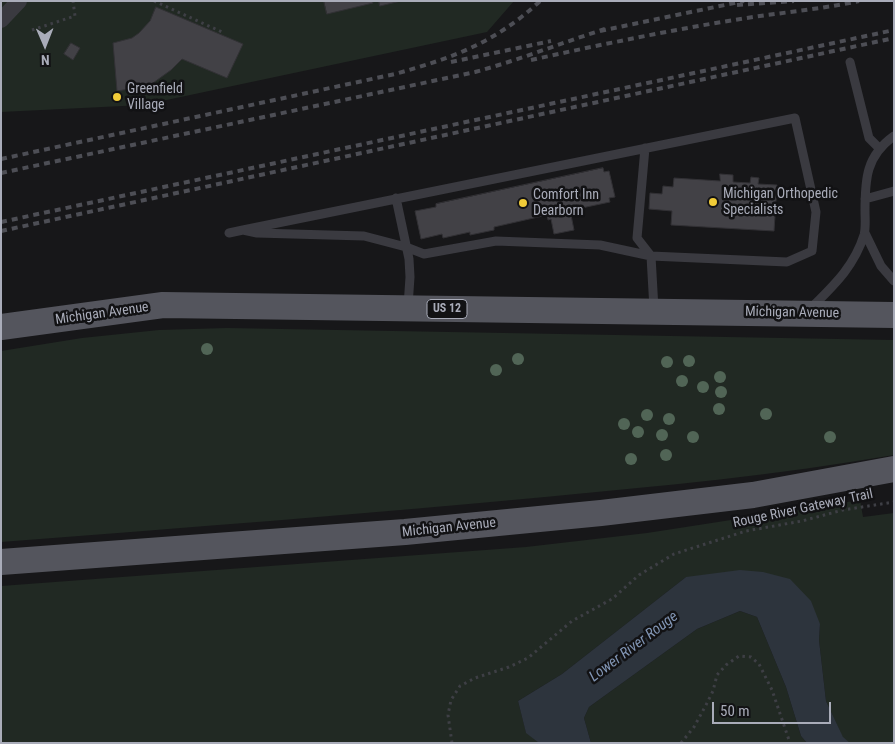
<!DOCTYPE html>
<html>
<head>
<meta charset="utf-8">
<style>
  body { margin:0 }
  #map { position:relative; width:895px; height:744px; overflow:hidden; background:#171719; font-family:"Roboto Condensed",sans-serif }
  canvas { display:block }
  .frame { position:absolute; inset:0; border:2px solid #a9acb9; pointer-events:none }
  .north { position:absolute; left:20px; top:20px; width:50px; height:50px; -webkit-text-stroke:4px #121214; paint-order:stroke; rotate:179deg; font-size:14px; font-weight:700; line-height:20px; text-align:center; color:#a9acb9 }
  .north::after { content:''; display:block; margin:auto; width:18px; height:22px; background:#a9acb9; clip-path:polygon(50% 0,100% 100%,50% 72%,0 100%) }
  .scale { position:absolute; left:712px; top:702px; width:119px; height:22px; box-sizing:border-box; border:2px solid #a9acb9; border-top:0; padding-left:6px; font-size:15px; line-height:18px; white-space:nowrap; color:#a9acb9; -webkit-text-stroke:4px #121214; paint-order:stroke }
</style>
</head>
<body>
<div id="map">
<canvas width="895" height="744"></canvas>
<div class="frame"></div>
<div class="north">N</div>
<div class="scale">50 m</div>
</div>
<script>
const c = document.querySelector('canvas').getContext('2d');
c.lineJoin = 'round';
function fill(path, color) {
  c.fillStyle = color;
  c.fill(path, 'evenodd');
}
function strokePath(path, color, width, dash) {
  c.strokeStyle = color;
  c.lineWidth = width;
  c.lineCap = dash ? 'butt' : 'round';
  c.setLineDash(dash || []);
  c.stroke(path);
}
function label(font, color, halo, rows, align = 'center') {
  c.font = font + ' "Roboto Condensed",sans-serif';
  c.lineWidth = 5;
  c.setLineDash([]);
  c.textBaseline = 'middle';
  c.strokeStyle = halo;
  c.fillStyle = color;
  for (const [text, x, y, turn = 0] of rows) {
    c.save();
    c.translate(x, y);
    c.rotate((+turn || 0) * Math.PI / 180);
    c.textAlign = isNaN(turn) ? turn : align;
    if (halo) c.strokeText(text, 0, 0);
    c.fillText(text, 0, 0);
    c.restore();
  }
}
fill(new Path2D(`
  M1 1H514L487 32 143 105 1 112Z
  M227 328 894 340V455C778 475 662 486 545 497 364 514 183 528 1 542V351L82 338 159 330Z
  M860 500 863 517 894 513V743H850L843 738 826 701 819 640 820 624 686 577 562 674 518 701 526 732 539 743H1V586L526 547 647 533Z
  M740 611 757 617 786 687 801 736 807 743H591L584 718 589 707 697 629Z`), '#212923');
fill(new Path2D(`
  M740 570 763 572 790 579 811 601 820 624 819 640 826 701 843 737 850 743H807L801 736 786 687 757 617 740 611 697 629 589 707 584 718 591 743H539L526 733 518 701 562 674 686 577Z`), '#2d343d');
const building = new Path2D(`
  M324 1H372L373 3 327 14Z
  M379 1H401L380 6Z
  M156 7 243 44 227 78 182 59 171 70 153 83 135 88 117 91 113 43 132 38 139 33 150 21Z
  M71 43 80 48 73 60 64 54Z
  M603 168 604 172 609 171 615 197 609 198 610 202 572 210 573 214 571 215 574 230 554 234 551 219 548 220 547 215 494 227V230L470 235V232L443 238 442 234 421 239 415 211 436 207V204Z
  M720 174 733 175V182L750 183 751 177 759 178 758 184 777 185 774 231 671 225 672 211 649 209 650 193 662 194 663 186 673 187 674 178 720 181Z`);
fill(building, '#424146');
strokePath(building, '#323135', 1);
strokePath(new Path2D(`
  M154 1 222 32
  M32 30 75 16 73 1
  M452 743 448 715 451 700 460 686 475 678 509 667 528 658 572 621 612 599 639 575 674 554 746 531 802 521 843 510 894 502
  M681 743 694 727 706 705 713 691 717 675 726 665 739 656 751 657 759 664 772 690 790 743`), '#3e3f45', 3, [2.5, 4]);
strokePath(new Path2D(`
  M850 62 869 138 879 148
  M645 148 637 238 651 256 654 309
  M396 198 409 259 410 277 408 306
  M865 199 894 191
  M229 233 243 230 795 118 816 212 812 251 787 262 651 256 600 245 496 241 424 254 406 247 364 236 257 233 243 230
  M865 233 881 266 894 281
  M810 309C833 286 854 267 864 235 866 228 865 219 865 211 865 179 866 156 894 136`), '#3a3a40', 9);
strokePath(new Path2D(`
  M1 20 19 1`), '#3a3a40', 16);
strokePath(new Path2D(`
  M1 327 163 305 894 315
  M1 562 405 532 601 513 753 495 894 469`), '#54555d', 26);
strokePath(new Path2D(`
  M737 5 794 1
  M600 31 744 1
  M531 60C599 45 666 31 734 20 775 13 817 10 859 1
  M451 62 551 41
  M1 159 395 74C452 58 495 43 540 1
  M1 173 475 72C519 60 561 43 605 29
  M1 222 894 30
  M1 231 894 38`), '#4d4e55', 4, [6, 5]);
c.fillStyle = '#516556';
for (const [x, y] of [
  [207,349],
  [518,359],
  [689,361],
  [667,362],
  [496,370],
  [720,377],
  [682,381],
  [703,387],
  [721,392],
  [719,409],
  [766,414],
  [647,415],
  [669,419],
  [624,424],
  [638,432],
  [662,435],
  [693,437],
  [830,437],
  [666,455],
  [631,459]
]) {
  c.beginPath();
  c.arc(x, y, 6, 0, 2 * Math.PI);
  c.fill();
}
for (const [x, y, r, color] of [
  [117,97,5,"#f1cc38"],
  [713,202,5,"#f1cc38"],
  [523,203,5,"#f1cc38"]
]) {
  const dot = new Path2D();
  dot.arc(x, y, r, 0, 2 * Math.PI);
  c.fillStyle = color;
  c.fill(dot);
  strokePath(dot, '#121214', 2);
}
for (const [x, y, w] of [
  [447,309,40]
]) {
  const box = new Path2D();
  box.roundRect(x - w / 2, y - 9.5, w, 19, 4);
  c.fillStyle = '#121214';
  c.fill(box);
  strokePath(box, '#a9acb9', 1);
}
label('bold 12px', '#a9acb9', null, [
  ["US 12",447,309]
]);
label('14px', '#a9acb9', '#121214', [
  ["Greenfield",127,89],
  ["Village",127,105],
  ["Michigan Orthopedic",723,194],
  ["Specialists",723,210],
  ["Comfort Inn",533,195],
  ["Dearborn",533,211]
], 'left');
label('14px', '#a9acb9', '#121214', [
  ["Michigan Avenue",792,313,1],
  ["Michigan Avenue",102,314,-8],
  ["Rouge River Gateway Trail",803,509,-12],
  ["Michigan Avenue",449,528,-6]
]);
label('italic 15px', '#8195b4', '#121214', [
  ["Lower River Rouge",634,647,-37]
]);
</script>
</body>
</html>
